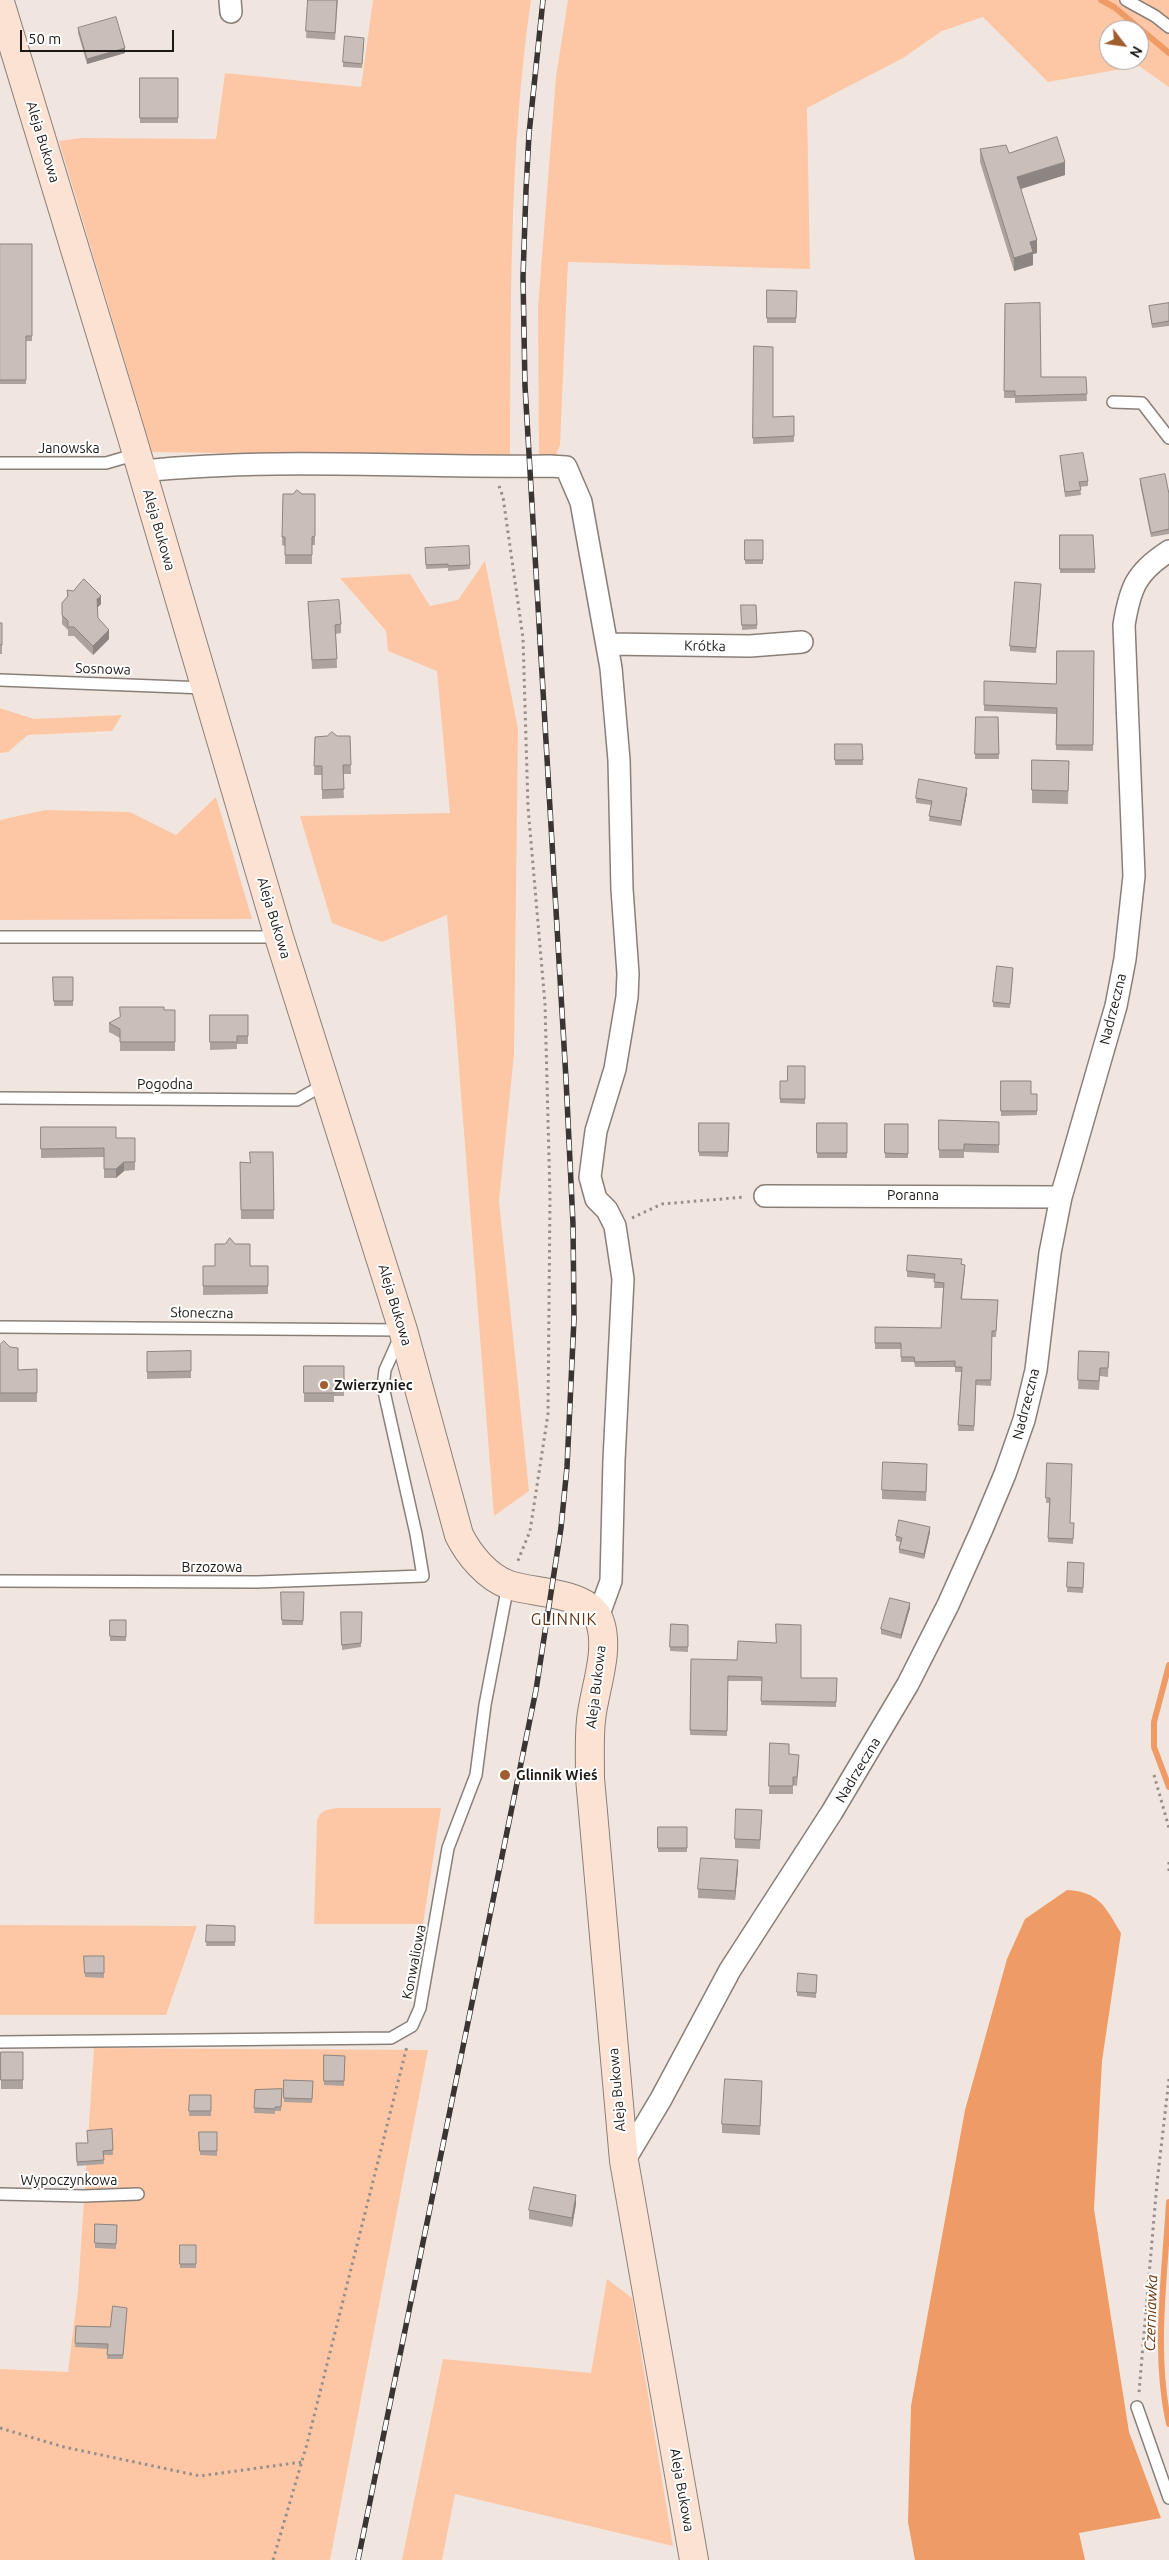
<!DOCTYPE html>
<html>
<head>
<meta charset="utf-8">
<style>
  body { margin:0 }
  #map { position:relative; width:1169px; height:2560px; overflow:hidden; background:#f1e6df; font-family:Ubuntu,sans-serif }
  canvas { display:block }
  .north { position:absolute; left:1099px; top:20px; width:50px; height:50px; box-sizing:border-box; background:#fff; border:1px solid #a4a3a2; border-radius:50%; rotate:120deg; font-size:14px; font-weight:700; line-height:20px; text-align:center; color:#1c1816 }
  .north::after { content:''; display:block; margin:auto; width:18px; height:22px; background:#a15d2f; clip-path:polygon(50% 0,100% 100%,50% 72%,0 100%) }
  .scale { position:absolute; left:20px; top:30px; width:154px; height:22px; box-sizing:border-box; border:2px solid #1c1816; border-top:0; padding-left:6px; font-size:15px; line-height:18px; white-space:nowrap; color:#1c1816; -webkit-text-stroke:4px #fff; paint-order:stroke }
</style>
</head>
<body>
<div id="map">
<canvas width="1169" height="2560"></canvas>
<div class="north">N</div>
<div class="scale">50 m</div>
</div>
<script>
const c = document.querySelector('canvas').getContext('2d');
c.lineJoin = 'round';
function fill(path, color) {
  c.fillStyle = color;
  c.fill(path, 'evenodd');
}
function strokePath(path, color, width, dash) {
  c.strokeStyle = color;
  c.lineWidth = width;
  c.lineCap = dash ? 'butt' : 'round';
  c.setLineDash(dash || []);
  c.stroke(path);
}
function label(font, color, halo, rows, align = 'center') {
  c.font = font + ' Ubuntu,sans-serif';
  c.lineWidth = 4;
  c.setLineDash([]);
  c.textBaseline = 'middle';
  c.strokeStyle = halo;
  c.fillStyle = color;
  for (const [text, x, y, turn = 0] of rows) {
    c.save();
    c.translate(x, y);
    c.rotate((+turn || 0) * Math.PI / 180);
    c.textAlign = isNaN(turn) ? turn : align;
    if (halo) c.strokeText(text, 0, 0);
    c.fillText(text, 0, 0);
    c.restore();
  }
}
fill(new Path2D(`
  M373 0H531C509 151 511 305 510 457L152 452 59 141 81 138 216 139 225 73 361 87Z
  M568 0H1169V87L1139 66 1048 82 983 17 942 31 903 58 807 108 810 269 568 262 560 445 555 457 539 456 538 307 556 77ZM1109 30H1139V60H1109Z
  M485 561 518 729 514 1054 499 1201 529 1491 494 1516 447 915 382 942 332 923 300 816 450 813 437 671 388 651 386 631 340 578 410 574 430 606 458 600Z
  M0 708 34 719 122 715 112 731 28 735 8 752 0 753Z
  M216 797 252 919 0 920V820L45 810 130 812 176 835Z
  M336 1808H441L423 1924H314L317 1821C320 1810 326 1810 336 1808Z
  M0 1925 197 1926 166 2015H0Z
  M94 2048 428 2050 330 2560H0V2369L68 2372 78 2291Z
  M607 2279 632 2298 673 2546 455 2494 442 2560H402L443 2359 591 2373Z`), '#fdc7a6');
fill(new Path2D(`
  M1067 1890C1100 1892 1105 1907 1121 1933L1102 2061 1094 2209 1129 2432 1161 2518 1079 2533 1085 2560H915L908 2522 911 2406 965 2110 1007 1959 1025 1919Z`), '#ee9b66');
strokePath(new Path2D(`
  M1101 0 1114 7 1169 53
  M1169 1665 1154 1722V1747L1169 1787
  M1169 2202C1165 2275 1153 2352 1169 2424`), '#ee9b66', 6);
const lane = new Path2D(`
  M1126 0 1155 16 1169 27
  M1113 402 1142 403 1169 438
  M0 463H106L137 454
  M0 680 205 688
  M0 937H279
  M0 1098 297 1100 325 1084
  M0 1327 403 1330 385 1370 383 1387 416 1534 423 1576 257 1582 0 1581
  M0 2042 391 2038 412 2026 420 2008 448 1848 476 1775 485 1705 508 1585
  M0 2194 84 2196 138 2194
  M1137 2407 1169 2498`);
const street = new Path2D(`
  M230 0 231 12
  M142 471C277 457 413 468 549 466L566 467 581 502 611 668 619 760 622 889 628 974 627 997 615 1069 596 1131 590 1177 596 1199 607 1210 615 1226 623 1279 614 1460 611 1581 598 1617
  M608 644 750 646 802 642
  M765 1196 1061 1197
  M624 2161 661 2099 730 1970 832 1812 908 1684 948 1605 982 1529 1005 1474 1024 1420 1036 1370 1050 1253 1061 1197 1116 1006 1125 959 1134 876 1124 625C1130 588 1136 572 1169 551`);
const secondary = new Path2D(`
  M0 2 131 434 279 937 403 1330 459 1535C469 1555 487 1577 509 1585 535 1594 590 1591 600 1622 610 1652 594 1690 591 1720 589 1739 590 1759 590 1778L624 2161 694 2560`);
strokePath(lane, '#897f79', 14);
strokePath(street, '#897f79', 24);
strokePath(secondary, '#897f79', 30);
strokePath(new Path2D(`
  M499 486 503 497 523 638 528 807 545 1004 550 1197 548 1414 530 1531 517 1563
  M632 1218 662 1204 745 1197
  M1154 1775 1169 1828
  M1169 1862V1873
  M1139 2392 1157 2183 1169 2079
  M0 2428 64 2447 200 2476 302 2462
  M273 2560 307 2444 407 2046`), '#968e89', 3, [2.5, 4]);
strokePath(lane, '#fff', 11);
strokePath(street, '#fff', 21);
strokePath(secondary, '#fce2d3', 28);
const rail = new Path2D(`
  M358 2560 536 1690 561 1528 567 1467 574 1319 573 1224 566 1079 525 386 523 277 526 190 529 134 543 0`);
strokePath(rail, '#3a3532', 5.5);
strokePath(rail, '#fff', 4, [11]);
fill(new Path2D(`
  M308 0H338L335 40 306 38Z
  M78 28 125 53 87 64 78 33Z
  M364 42 362 68 343 67V62Z
  M140 78H178V123H140Z
  M980 149 1009 153 1065 175 1021 189 1037 253 1033 254V265L1014 271 980 162Z
  M0 244H32V341H26V384H0Z
  M767 290 797 291 796 323H767Z
  M1169 303V326L1152 328 1149 306Z
  M1005 304 1041 377H1086L1087 401 1015 403V398H1004Z
  M754 346 773 417 794 416V442L753 444Z
  M1060 456 1088 481V486L1080 487 1081 495 1065 497Z
  M1140 479 1169 494V534L1151 537 1140 484Z
  M283 494H315V545H312V564H285V546L282 545Z
  M1060 535H1093L1095 573H1060Z
  M745 540H763V564H745Z
  M425 553 470 565V569L448 571V568L426 569Z
  M1041 589 1036 653 1010 651V646Z
  M67 590 101 604 97 608 98 618 109 639 93 655 74 636H68V630L62 624V603L67 597Z
  M308 602 341 624V633L336 634 337 668 312 669Z
  M741 605H756L757 629 742 630Z
  M0 623 2 632V654H0Z
  M1094 651 1093 751 1056 750V714L984 711V681L1056 684Z
  M976 717H998L999 759H975Z
  M350 736 351 774H343L344 798 322 799V775H314L315 737Z
  M835 744H862L863 765H835Z
  M1032 760 1069 761 1068 804 1032 803Z
  M967 793 961 826 929 821 931 805 916 803V798Z
  M1013 973 1010 1008 993 1007V1002Z
  M53 977H73V1006H54Z
  M164 1010H175V1051H120V1038L109 1032V1023Z
  M210 1015H248V1044H237V1049L210 1050Z
  M805 1066V1104L780 1103V1081H787Z
  M1001 1081 1031 1094H1037V1115L1001 1116Z
  M939 1120 999 1122V1153L964 1152V1158H939Z
  M699 1123H729L728 1157 699 1156Z
  M817 1123H847V1158H817Z
  M885 1124H908V1158H885Z
  M41 1127 116 1138H135V1170L124 1171 116 1178H104V1157L41 1158Z
  M273 1152 274 1219H241L240 1162 250 1163Z
  M962 1264 965 1270 962 1299 998 1300 996 1337H992L991 1386 976 1385 974 1431H958L961 1372H955V1367H915L914 1362H901V1349H875V1327L941 1328 943 1288H934L935 1279 907 1277V1271Z
  M203 1266H268V1294L203 1295Z
  M0 1345 18 1370 37 1369V1402H0Z
  M191 1351V1378L147 1379V1352Z
  M1079 1351 1109 1352 1108 1377 1100 1376 1099 1390 1078 1389Z
  M304 1366H344V1396H334V1402H304Z
  M1047 1463 1070 1523H1074L1073 1544 1048 1542 1049 1503H1046Z
  M927 1473 926 1501 882 1499V1490Z
  M930 1532 924 1559 899 1553V1549L900 1542 896 1541V1536Z
  M1068 1562 1084 1563 1083 1593 1067 1592Z
  M281 1592H304L303 1625H282Z
  M910 1608 901 1639 881 1634V1629Z
  M341 1612H362L361 1647 342 1650Z
  M110 1620H126V1641H110Z
  M671 1624 688 1625V1652L670 1651Z
  M691 1659 801 1678H837L836 1707 761 1705 762 1681H728L727 1736 690 1735Z
  M770 1743 789 1754 799 1763 797 1786 793 1785V1794H769Z
  M762 1810 760 1849 735 1848V1839Z
  M658 1827H687V1852H658Z
  M738 1869 735 1900 698 1898V1889Z
  M207 1925 235 1926V1946H206Z
  M84 1956H104V1978L85 1977Z
  M817 1975 816 1998 797 1996V1992Z
  M1 2052H23V2089H1Z
  M324 2055 345 2056 344 2086 324 2085Z
  M284 2080 313 2081 312 2103 284 2102Z
  M282 2089 281 2111H275V2114L254 2113 255 2090Z
  M762 2090 760 2135 722 2133V2124Z
  M190 2095H211V2116H189Z
  M112 2129 113 2155H103L104 2164 77 2166 76 2143H88Z
  M199 2132H217V2156L200 2155Z
  M576 2204 572 2227 529 2219V2210Z
  M95 2224 117 2225 116 2249 95 2248Z
  M180 2245H196V2268H180Z
  M127 2312 123 2359H107L108 2349 75 2347 76 2326 110 2327Z`), '#ada39e');
fill(new Path2D(`
  M125 48V53L87 64V59Z
  M1065 162V175L1017 190V177Z
  M1037 240V253L1033 254V265L1014 271V258L1030 242Z
  M101 596V604L97 608V599Z
  M109 630V639L93 655V646Z
  M967 788V793L961 826V821Z
  M124 1162V1171L116 1178V1169Z
  M930 1527V1532L924 1559V1554Z
  M910 1603V1608L901 1639V1635Z
  M738 1860V1869L735 1900V1891Z
  M576 2195V2204L572 2227V2218Z`), '#8d8581');
const building = new Path2D(`
  M308 0H337L335 33 306 31Z
  M116 17 125 48 87 59 78 28Z
  M345 36 364 38 362 64 343 62Z
  M140 78H178V118H140Z
  M1057 137 1065 162 1017 177 1037 240 1030 242 1033 252 1014 258 980 149 1006 145 1009 153Z
  M0 244H32V336H26V380H0Z
  M767 290 797 291 796 318H767Z
  M1040 303 1041 377H1086L1087 394 1015 396V391H1004L1005 304Z
  M1169 303V321L1152 324 1149 306Z
  M754 346 773 347V417L794 416V436L753 438Z
  M1083 453 1088 481 1079 482 1081 490 1065 492 1060 456Z
  M1165 474 1169 494V529L1151 533 1140 479Z
  M297 490 302 494H315V536L312 537V555H285V537H282L283 494H293Z
  M1060 535H1093L1095 569H1060Z
  M745 540H763V560H745Z
  M469 546 470 565 448 566V564L426 565 425 548Z
  M84 579 101 596 97 599 98 618 109 630 93 646 74 627H68V621L62 615V603L68 596 67 590 73 591Z
  M1015 582 1041 584 1036 648 1010 646Z
  M339 600 341 624 335 625 337 659 312 660 308 602Z
  M741 605H756L757 625H742Z
  M0 623H2V645H0Z
  M1057 651H1094L1093 745H1056L1057 708 984 705V681L1056 684Z
  M976 717H998L999 754H975Z
  M332 732 337 736H350L351 765H343L344 789 322 790V766H314L315 737 327 736Z
  M835 744H862L863 760H835Z
  M1032 760 1069 761 1068 791 1032 790Z
  M919 779 967 788 961 821 929 816 932 801 916 798Z
  M997 966 1013 968 1010 1004 993 1002Z
  M53 977H73V1001H54Z
  M120 1007H164V1010H175V1042H120V1029L109 1023 120 1017Z
  M210 1015H248V1036H237V1042H210Z
  M788 1066H805V1099H780V1081H787Z
  M1001 1081H1031V1094H1037V1111H1001Z
  M939 1120 999 1122V1145L964 1144V1150H939Z
  M699 1123H729L728 1152H699Z
  M817 1123H847V1153H817Z
  M885 1124H908V1154L885 1153Z
  M41 1127H116V1138H135V1162H124L116 1169H104V1148L41 1149Z
  M250 1152H273L274 1210H241L240 1162 250 1163Z
  M230 1238 235 1244H250V1266H268V1286H203V1266H215V1244H225Z
  M908 1255 962 1259 961 1264 965 1265 961 1299 998 1300 996 1331H992L991 1380H976L974 1426 958 1425 962 1367H955V1361L915 1362 914 1357H901V1343H875V1327L941 1328 944 1283 934 1282 935 1274 907 1271Z
  M4 1341 10 1347 18 1348V1370L37 1369V1393H0V1345Z
  M191 1351V1371L147 1372V1352Z
  M1079 1351 1109 1352 1108 1368H1100L1099 1381 1078 1380Z
  M304 1366H344V1387H334V1393H304Z
  M883 1462 927 1464 926 1492 882 1490Z
  M1047 1463 1072 1464 1070 1523H1074L1073 1539 1048 1538 1050 1498H1046Z
  M899 1520 930 1527 924 1554 899 1549 902 1538 896 1536Z
  M1068 1562 1084 1563 1083 1588 1067 1587Z
  M281 1592H304L303 1621 282 1620Z
  M890 1598 910 1603 901 1635 881 1629Z
  M341 1612H362L361 1643 342 1645Z
  M110 1620H126V1637L110 1636Z
  M671 1624 688 1625V1647H670Z
  M776 1624 801 1625V1678H837L836 1702 761 1701 762 1677 728 1676 727 1731 690 1730 691 1659 737 1660 738 1641 776 1643Z
  M770 1743 789 1744V1754L799 1755 797 1777H793V1786H769Z
  M736 1809 762 1810 760 1840 735 1839Z
  M658 1827H687V1848H658Z
  M701 1858 738 1860 735 1891 698 1889Z
  M207 1925 235 1926V1942H206Z
  M84 1956H104V1973H85Z
  M798 1973 817 1975 816 1993 797 1992Z
  M1 2052H23V2080H1Z
  M324 2055 345 2056 344 2081H324Z
  M725 2079 762 2081 760 2126 722 2124Z
  M284 2080 313 2081 312 2099 284 2098Z
  M282 2089 281 2107H275V2109L254 2108 255 2090Z
  M190 2095H211V2111H189Z
  M112 2129 113 2150 103 2151 104 2160 77 2162 76 2143H88L87 2131Z
  M199 2132H217V2151H200Z
  M534 2187 576 2195 572 2218 529 2210Z
  M95 2224 117 2225 116 2244 95 2243Z
  M180 2245H196V2264H180Z
  M113 2306 127 2308 123 2355H107L108 2344 75 2343 76 2326 110 2327Z`);
fill(building, '#c9beb8');
strokePath(building, '#8d8581', 1);
for (const [x, y, r, color] of [
  [324,1385,5,"#a15d2f"],
  [505,1775,6,"#a15d2f"]
]) {
  const dot = new Path2D();
  dot.arc(x, y, r, 0, 2 * Math.PI);
  c.fillStyle = color;
  c.fill(dot);
  strokePath(dot, '#fff', 2);
}
label('14px', '#1c1816', '#fff', [
  ["Aleja Bukowa",43,142,73],
  ["Janowska",69,448],
  ["Aleja Bukowa",159,530,74],
  ["Krótka",705,646,1],
  ["Sosnowa",103,669,2],
  ["Aleja Bukowa",274,918,73],
  ["Nadrzeczna",1113,1009,-76],
  ["Pogodna",165,1084],
  ["Poranna",913,1195],
  ["Aleja Bukowa",395,1305,73],
  ["Słoneczna",202,1313,1],
  ["Nadrzeczna",1026,1404,-76],
  ["Brzozowa",212,1567],
  ["Aleja Bukowa",596,1687,-83],
  ["Nadrzeczna",858,1770,-59],
  ["Konwaliowa",414,1962,-79],
  ["Aleja Bukowa",617,2090,-95],
  ["Wypoczynkowa",69,2180],
  ["Aleja Bukowa",682,2490,80]
]);
label('bold 14px', '#1c1816', '#fff', [
  ["Zwierzyniec",334,1385],
  ["Glinnik Wieś",516,1775]
], 'left');
label('italic 15px', '#673209', '#fff', [
  ["Czerniawka",1151,2313,-88]
]);
c.letterSpacing = '1px';
label('16px', '#633414', '#fff', [
  ["GLINNIK",564,1620]
]);
c.letterSpacing = '0px';
</script>
</body>
</html>
